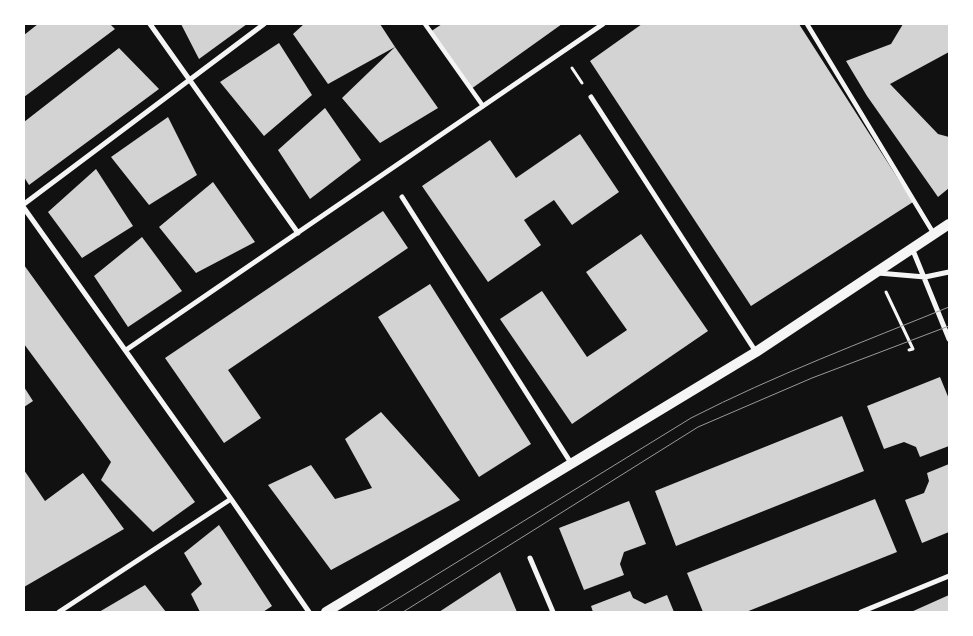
<!DOCTYPE html>
<html>
<head>
<meta charset="utf-8">
<style>
  body { margin:0 }
  #map { position:relative; width:973px; height:636px; overflow:hidden; background:#111; font-family:"IBM Plex Sans",sans-serif }
  canvas { display:block }
  .frame { position:absolute; inset:0; border:25px solid #fff; pointer-events:none }
</style>
</head>
<body>
<div id="map">
<canvas width="973" height="636"></canvas>
<div class="frame"></div>
</div>
<script>
const c = document.querySelector('canvas').getContext('2d');
c.lineJoin = 'round';
function fill(path, color) {
  c.fillStyle = color;
  c.fill(path, 'evenodd');
}
function strokePath(path, color, width, dash) {
  c.strokeStyle = color;
  c.lineWidth = width;
  c.lineCap = dash ? 'butt' : 'round';
  c.setLineDash(dash || []);
  c.stroke(path);
}
fill(new Path2D(`
  M38 24H110L115 29 24 97V35Z
  M181 24H247L199 59Z
  M304 24H380L395 47 328 84 293 34Z
  M442 24H562L471 89 430 32Z
  M642 24H799L913 202 751 306 590 61Z
  M903 24H949V52L890 84 938 134 949 137V188L938 197 867 96 846 61 891 44Z
  M279 43 312 95 264 136 220 82Z
  M395 47 438 108 380 143 342 98Z
  M119 48 159 89 29 185 24 177V122Z
  M325 108 361 160 310 199 278 150Z
  M168 117 197 175 149 205 111 157Z
  M580 134 619 192 572 225 554 200 524 220 541 245 488 282 422 186 490 140 516 178Z
  M96 169 133 226 82 258 48 212Z
  M213 182 255 242 196 273 159 227Z
  M383 211 408 248 228 370 261 418 224 443 165 358Z
  M641 234 708 331 572 424 500 319 542 291 587 357 627 330 586 272Z
  M142 237 182 291 128 327 94 276Z
  M24 265 195 502 153 532 101 480 111 462 24 344Z
  M430 284 531 444 479 477 378 317Z
  M940 377 949 399V446L920 457 916 447 904 442 884 449 867 406Z
  M24 387 33 401 24 407Z
  M381 412 460 500 331 570 268 485 311 465 335 499 372 488 345 439Z
  M842 416 864 471 676 546 655 491Z
  M949 464V532L922 543 905 500 924 493 929 481 927 473Z
  M24 470 45 501 83 473 124 529 24 587Z
  M875 499 897 552 746 612H703L687 573Z
  M629 501 646 544 624 552 620 564 624 575 584 590 559 528Z
  M219 525 272 606 263 612H200L191 594 202 584 184 553Z
  M500 572 517 612H439Z
  M145 585 166 612H99Z
  M630 591 633 598 645 604 667 595 674 612H593L591 606Z
  M949 595V612H911Z`), '#d3d3d3');
strokePath(new Path2D(`
  M572 68 582 83
  M886 292 913 349 909 350`), '#f5f5f5', 3);
strokePath(new Path2D(`
  M425 24 483 106
  M807 24 934 234`), '#f5f5f5', 4.5);
strokePath(new Path2D(`
  M150 24 298 233
  M591 97 756 352
  M402 197 571 463
  M24 204 264 24
  M24 208 231 499 309 612
  M912 248 949 339
  M878 273 925 277 949 272
  M126 350 603 24
  M530 558 553 612
  M59 612 231 499
  M861 612 949 576`), '#f5f5f5', 5);
strokePath(new Path2D(`
  M326 612 756 352 949 224`), '#f5f5f5', 10);
strokePath(new Path2D(`
  M376 612 691 418C775 375 863 342 949 307
  M403 612 698 427 812 378 949 326`), '#9a9a9a', 1);
</script>
</body>
</html>
